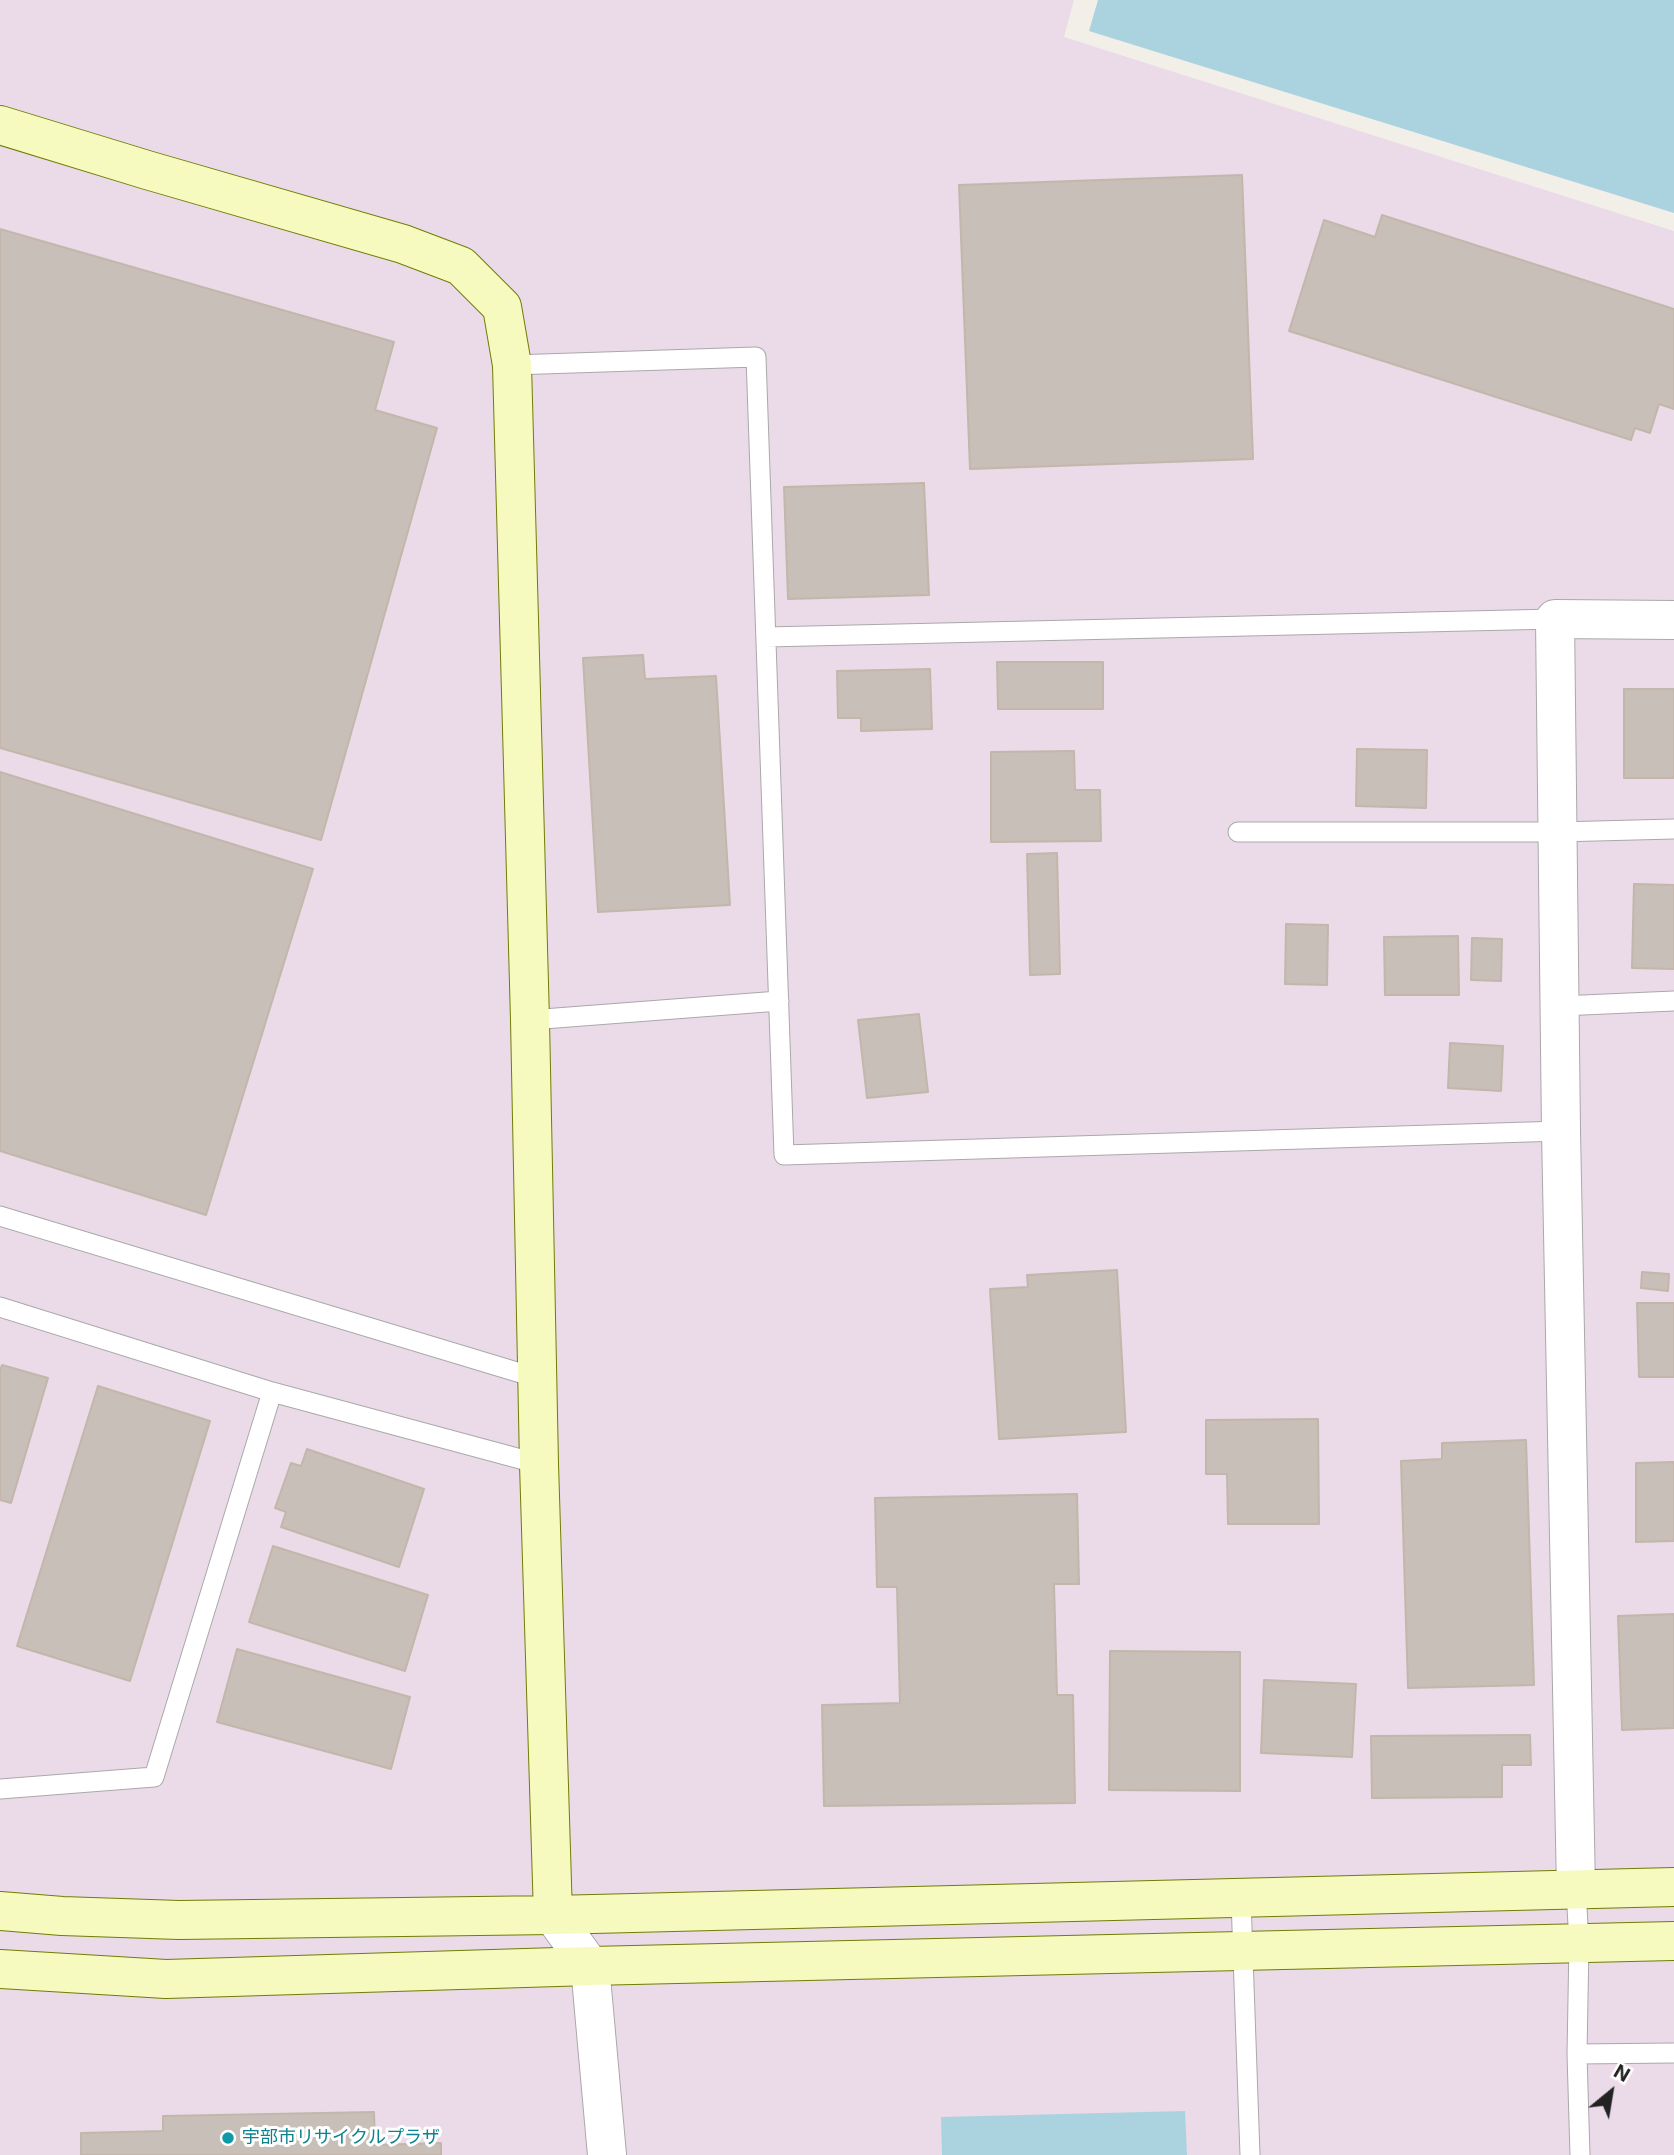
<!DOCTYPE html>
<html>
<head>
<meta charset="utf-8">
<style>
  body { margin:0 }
  #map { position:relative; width:1674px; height:2155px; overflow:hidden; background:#f2efe9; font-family:Inter,sans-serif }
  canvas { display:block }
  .north { position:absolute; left:1576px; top:2057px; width:70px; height:70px; -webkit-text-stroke:5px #fff; paint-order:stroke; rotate:30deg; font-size:19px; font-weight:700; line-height:28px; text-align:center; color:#222 }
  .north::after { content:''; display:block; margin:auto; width:24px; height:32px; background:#222; clip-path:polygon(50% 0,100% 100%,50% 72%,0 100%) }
</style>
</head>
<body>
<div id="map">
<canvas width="1674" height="2155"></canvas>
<div class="north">N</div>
</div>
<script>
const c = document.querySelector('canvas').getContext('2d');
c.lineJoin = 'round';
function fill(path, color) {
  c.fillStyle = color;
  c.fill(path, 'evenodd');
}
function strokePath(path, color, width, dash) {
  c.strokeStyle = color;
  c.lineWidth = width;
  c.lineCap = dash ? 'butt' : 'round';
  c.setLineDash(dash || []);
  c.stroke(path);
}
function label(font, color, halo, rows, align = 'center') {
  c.font = font + ' Inter,"Noto Sans JP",sans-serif';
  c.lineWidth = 6;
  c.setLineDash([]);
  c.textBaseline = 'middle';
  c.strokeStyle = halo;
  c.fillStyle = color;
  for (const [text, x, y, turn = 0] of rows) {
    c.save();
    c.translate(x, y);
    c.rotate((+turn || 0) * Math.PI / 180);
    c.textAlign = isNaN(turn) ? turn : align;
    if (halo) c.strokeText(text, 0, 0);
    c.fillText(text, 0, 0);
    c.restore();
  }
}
fill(new Path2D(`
  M0 0H1074L1064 37 1674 231V2155H0Z`), '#ebdbe8');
fill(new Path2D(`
  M1098 0H1674V213L1089 31Z
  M1185 2111 1187 2155H942L941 2117Z`), '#aad3df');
const building = new Path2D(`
  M1242 175 1253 459 970 469 959 185Z
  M1382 215 1674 309V409L1659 404 1650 433 1635 428 1631 440 1289 331 1324 220 1375 237Z
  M0 229 394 342 375 410 437 428 321 840 0 748Z
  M924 483 929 595 788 599 784 487Z
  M643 655 645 679 716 676 730 905 598 912 583 658Z
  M997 662H1103V709H998Z
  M930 669 932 729 861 731V718H838L837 671Z
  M1624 689H1674V778H1624Z
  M1357 749 1427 750 1426 808 1356 806Z
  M1074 751 1075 790H1100L1101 841 991 842V752Z
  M0 772 313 869 206 1215 0 1151Z
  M1057 853 1060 974 1030 975 1027 854Z
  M1634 884 1674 885V969L1632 968Z
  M1286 924 1328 925 1327 985 1285 984Z
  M1458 936 1459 995H1385L1384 937Z
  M1472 938 1502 939 1501 981 1471 980Z
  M919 1014 928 1092 867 1098 858 1020Z
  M1450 1043 1503 1046 1501 1091 1448 1088Z
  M1117 1270 1126 1432 999 1439 990 1289 1028 1287 1027 1275Z
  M1642 1272 1669 1274 1668 1291 1641 1288Z
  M1637 1303H1674V1377H1639Z
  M2 1365 48 1378 11 1503 0 1500V1371Z
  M98 1386 210 1421 130 1681 17 1646Z
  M1318 1419 1319 1524H1228L1227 1474H1206V1420Z
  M1526 1440 1534 1685 1408 1688 1401 1461 1442 1459V1443Z
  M307 1449 424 1489 399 1567 281 1527 286 1512 275 1508 291 1463 301 1466Z
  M1674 1462V1541L1636 1542V1463Z
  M1077 1494 1079 1584H1054L1057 1695H1073L1075 1803 824 1806 822 1705 900 1703 897 1587H877L875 1498Z
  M273 1546 428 1595 405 1671 249 1622Z
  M1674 1614V1728L1622 1730 1618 1616Z
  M237 1649 410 1697 391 1769 217 1722Z
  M1110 1651 1240 1652V1791L1109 1790Z
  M1264 1680 1356 1684 1352 1757 1261 1753Z
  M1530 1735 1531 1765H1502V1797L1372 1798 1371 1736Z
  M374 2112 375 2145 441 2143V2155H81V2133L163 2131V2116Z`);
fill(building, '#c7bfb8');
strokePath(building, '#c4b6ab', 2);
const lane = new Path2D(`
  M512 365 756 357 784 1155 1561 1131
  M766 637 1555 619
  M1238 832H1557L1674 829
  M1560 1006 1674 1001
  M530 1020 779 1001
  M0 1216 537 1378
  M0 1307 272 1392 539 1464
  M0 1789 154 1777 272 1392
  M1576 1890 1579 1943 1577 2054 1580 2155
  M1241 1899 1250 2155
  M1577 2054 1674 2053`);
const street = new Path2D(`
  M1576 1890 1561 1131 1555 619 1674 620
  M553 1915 590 1966 607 2155`);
const secondary = new Path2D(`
  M0 125 147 170 403 244 461 266 502 307 512 365 530 1020 539 1464 553 1915
  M0 1911 62 1916 179 1920 553 1915 1674 1887
  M0 1969 166 1979 590 1966 1674 1941`);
strokePath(lane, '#a9a9a9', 21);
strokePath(street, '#a9a9a9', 40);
strokePath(secondary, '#707d05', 40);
strokePath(lane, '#fff', 19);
strokePath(street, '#fff', 38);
strokePath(secondary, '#f7fabf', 38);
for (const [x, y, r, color] of [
  [228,2138,7,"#0f9aa8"]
]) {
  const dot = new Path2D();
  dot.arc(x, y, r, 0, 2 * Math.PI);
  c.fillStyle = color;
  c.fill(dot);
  strokePath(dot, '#fff', 2.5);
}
label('18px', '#0d838f', '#fff', [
  ["宇部市リサイクルプラザ",242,2138]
], 'left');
</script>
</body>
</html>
